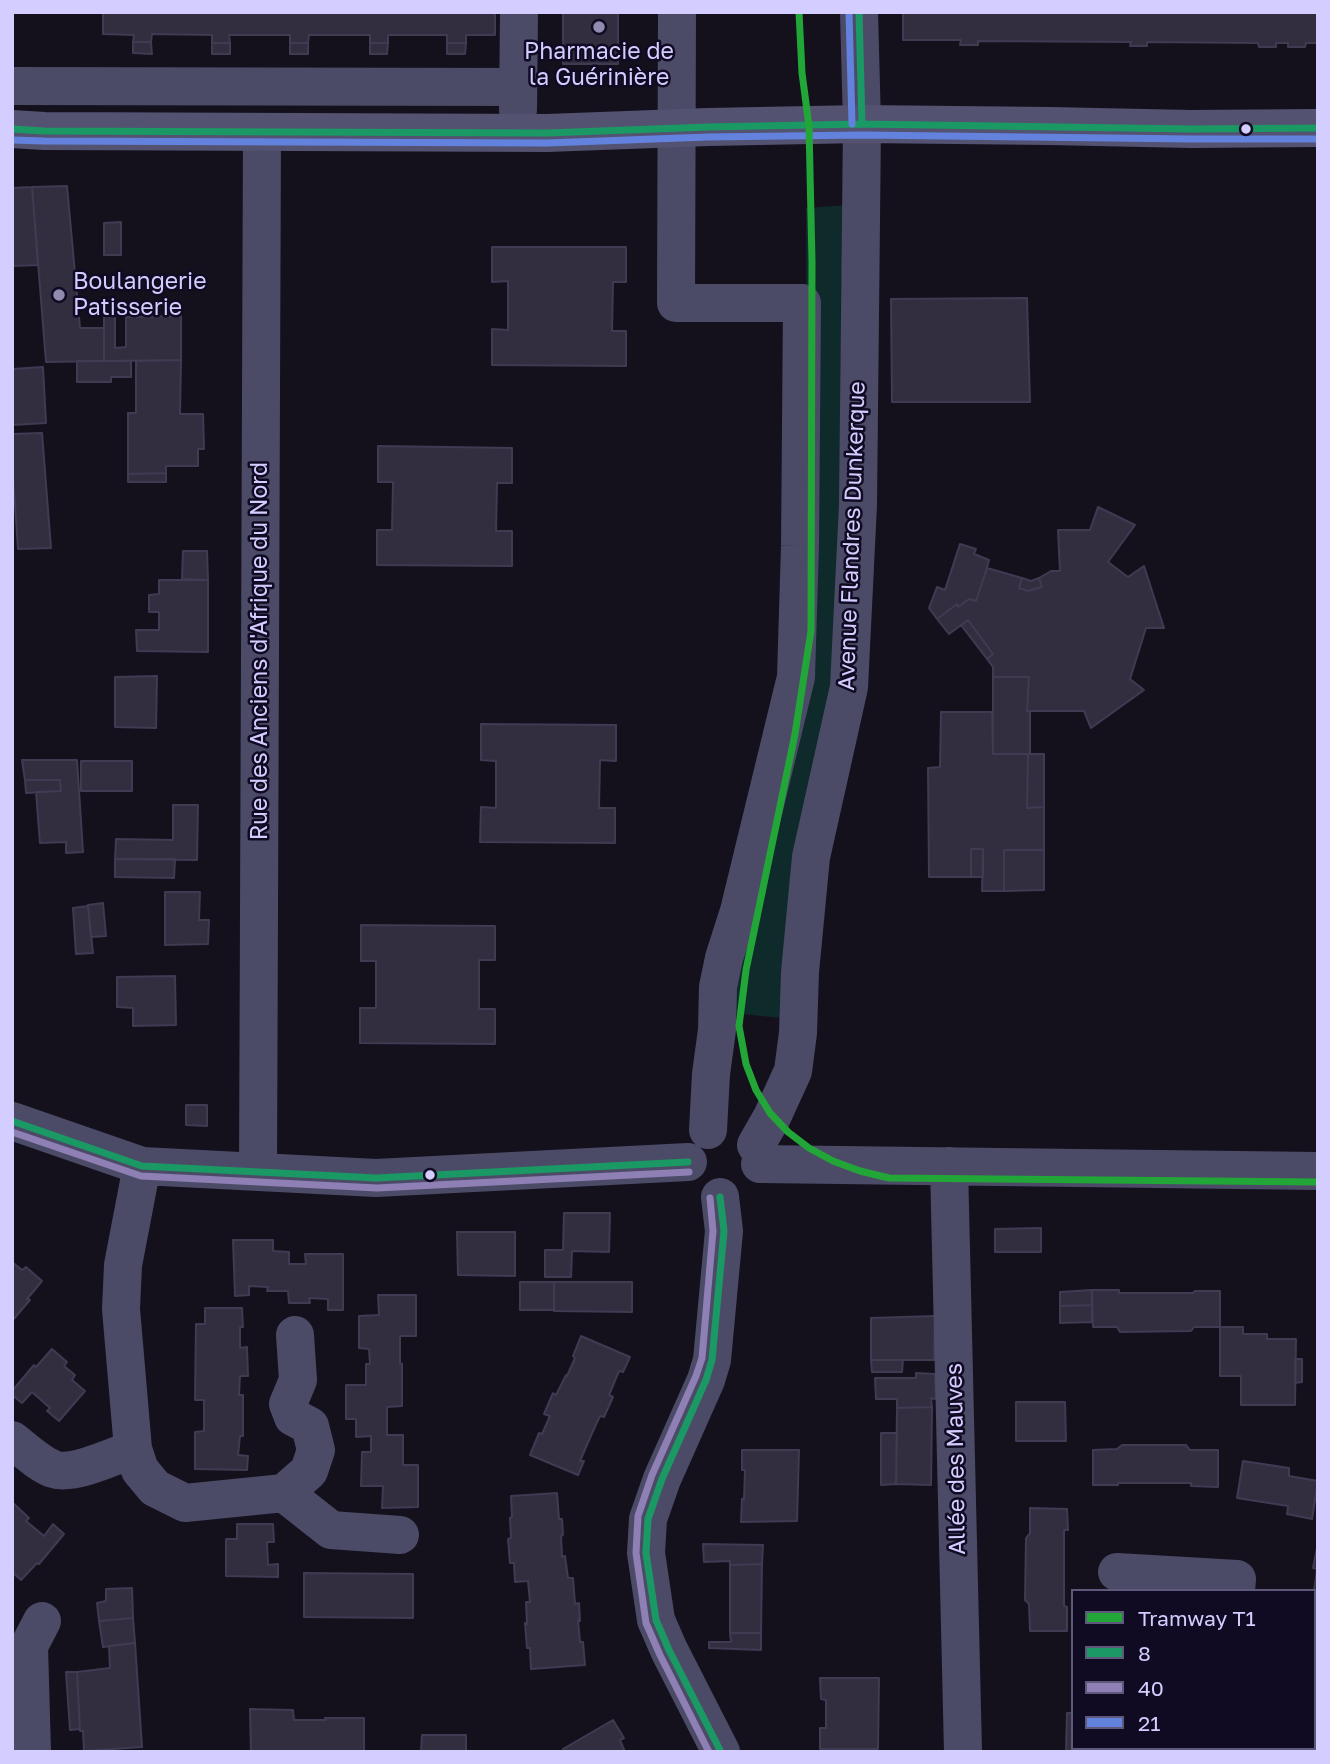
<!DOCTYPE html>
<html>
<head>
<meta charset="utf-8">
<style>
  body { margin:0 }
  #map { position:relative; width:1330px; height:1764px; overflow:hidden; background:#14111d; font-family:"Golos Text",sans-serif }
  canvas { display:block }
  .frame { position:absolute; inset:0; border:14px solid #d4cdff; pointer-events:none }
  .legend { position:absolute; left:1071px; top:1589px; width:245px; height:161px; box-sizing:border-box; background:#100b23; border:2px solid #5e597b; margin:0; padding:9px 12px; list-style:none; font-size:21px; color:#d4cdff }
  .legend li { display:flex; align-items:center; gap:14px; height:35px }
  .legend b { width:35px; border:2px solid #5e597b }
</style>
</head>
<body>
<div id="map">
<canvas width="1330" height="1764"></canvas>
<div class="frame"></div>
<ul class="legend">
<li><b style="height:9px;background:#23a638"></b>Tramway T1</li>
<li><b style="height:9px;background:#1a9964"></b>8</li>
<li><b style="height:9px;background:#8e7fb4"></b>40</li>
<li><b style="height:9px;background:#6382de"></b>21</li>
</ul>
</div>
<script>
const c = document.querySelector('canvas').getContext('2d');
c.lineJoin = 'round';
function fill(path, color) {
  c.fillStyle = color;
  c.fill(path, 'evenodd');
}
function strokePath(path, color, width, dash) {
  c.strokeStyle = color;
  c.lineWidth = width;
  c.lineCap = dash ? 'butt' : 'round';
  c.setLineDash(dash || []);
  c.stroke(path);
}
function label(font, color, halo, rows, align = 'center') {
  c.font = font + ' "Golos Text",sans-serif';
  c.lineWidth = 5;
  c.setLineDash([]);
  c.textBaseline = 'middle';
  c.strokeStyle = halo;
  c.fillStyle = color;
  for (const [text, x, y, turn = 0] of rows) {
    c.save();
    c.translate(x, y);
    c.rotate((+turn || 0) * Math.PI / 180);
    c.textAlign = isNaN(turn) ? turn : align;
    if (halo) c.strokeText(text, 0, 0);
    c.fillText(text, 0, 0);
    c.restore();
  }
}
fill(new Path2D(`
  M848 205 841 283 840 582 834 658 782 1018 730 1013 806 579V208Z`), '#0e2a2b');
const building = new Path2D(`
  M103 12H495V35H466V43H447V35H388V43H370V35H309L308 43H290V35H229L230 43H212V35L152 34 151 42H133L134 35 103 34Z
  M563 12H618V64H563Z
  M903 12H1318V43H1306L1305 47H1288V43H1276V47H1259L1258 43 1147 42V46H1130L1131 42 978 41V45H960L961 40H903Z
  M133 42H151L152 54 133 53Z
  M212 43H230V54H212Z
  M290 43H308V54H290Z
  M370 43H388L387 54H370Z
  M447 43H466L465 54H447Z
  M67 186 80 328H104V361L46 362 32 187Z
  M32 187 38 265 12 266V188Z
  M121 222V255H104V223Z
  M492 247H626V282H613L612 331H626V366L492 365V329L508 330V281L492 282Z
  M1027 298 1030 402H892L891 299Z
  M181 316V360L104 361V317H115V348L126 347V317Z
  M181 360 180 414H203L204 449H198V466H166V473L128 474V413H136V361Z
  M77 361H131V377H111V382H77Z
  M43 367 46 423 12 425V369Z
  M42 433 51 548 18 549 12 461V434Z
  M378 446 512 448V483H497L496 531H512V566L377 565V530H392L393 482H378Z
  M166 473V482H128V474Z
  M1098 507 1135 525 1108 562 1128 577 1144 566 1164 628H1146L1130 679 1144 690 1091 728 1084 711H1027L1029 677H993V667L987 659 993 654 968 620 949 634 937 619 957 604 958 607 969 599 976 601 987 568 1022 578 1019 588 1028 591 1042 587 1039 578 1051 571H1060L1058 530H1090Z
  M960 544 976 549 974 554 989 560 987 568 976 601 969 599 958 607 957 604 937 619 929 608 937 587 945 590Z
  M183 551H207L208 580 182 579Z
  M1022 578 1031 581 1039 578 1042 587 1028 591 1019 588Z
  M159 580H208V652L137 651 136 630H159V612H149V595L159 594Z
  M968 620 993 654 987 659 961 625Z
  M157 676 156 728 115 727V677Z
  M993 677H1029L1027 711H1030V754H993Z
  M941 712H992L993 754H1028L1027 808 1044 807V850H1004V891H982L983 849H971V877H929L928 768 940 767Z
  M481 724 616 725V761L600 760 599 808H615V843L480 842 481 807 496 808V761L481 760Z
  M1028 754H1044V807L1027 808Z
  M22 760H77L83 852 66 853V842L40 843 36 792 61 791 60 780H25Z
  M81 761H132V791H81Z
  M25 780H60L61 791 26 793Z
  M173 805H198L197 860 115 859 116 839 173 840Z
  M971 849H983V877H971Z
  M1004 850H1044V890L1004 891Z
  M115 859H175L174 878 115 877Z
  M165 892H200L199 920H209L208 944 165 945Z
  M103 903 106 936 91 937 88 905Z
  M88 906 93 953 76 954 73 908Z
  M361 925 495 926V960H479V1009H495V1044L360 1043V1008H376V961H361Z
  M175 976 176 1025 133 1026V1008L117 1007V977Z
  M186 1105H207V1126L186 1125Z
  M564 1213H610L609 1252 572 1251 571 1277H545V1250H563Z
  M1041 1228V1252H995V1229Z
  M457 1232H515V1276L458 1275Z
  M233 1240H273V1251L289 1252V1264H306L305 1254H343V1310H328V1299L309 1298 310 1303H289L288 1291H267L268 1287 249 1286V1295L235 1296Z
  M12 1262 22 1270 26 1267 42 1281 27 1299 30 1300 12 1321Z
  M520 1282H554V1310H520Z
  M554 1282H632V1312L554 1311Z
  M1092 1290H1119V1293H1193L1195 1291H1220V1327H1194L1191 1331 1120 1332 1117 1327H1093Z
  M1092 1290V1305L1060 1306V1292Z
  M378 1295H416V1336H400V1363L402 1364V1406L387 1407V1435H403V1465H418V1507L382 1508 383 1486H361L362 1452H371V1436L356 1437V1419H346V1385H366V1364H370L369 1349 359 1348V1316L379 1315Z
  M1092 1305V1322L1060 1323V1306Z
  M205 1308H242L243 1327H240V1348L247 1347 248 1376H240L239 1395H243V1436H240L238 1455 248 1456 247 1470 195 1469V1432L204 1431V1400H195L196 1324H205Z
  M935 1316 934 1360H871V1318Z
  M1220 1327H1243V1334H1267V1339H1296L1295 1405H1241V1376H1220Z
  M581 1336 630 1357 623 1372 619 1371 609 1395 613 1397 604 1417 600 1416 593 1431 580 1461H584L578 1475 530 1455 539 1433 542 1434 550 1416 544 1414 553 1393 556 1395 566 1375 567 1376 575 1358 573 1356Z
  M52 1349 67 1362 64 1366 75 1375 72 1380 85 1391 59 1421 47 1411 50 1408 32 1392 22 1403 12 1395V1391L34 1365 36 1367Z
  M1295 1359H1302V1382L1295 1383Z
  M871 1360H903L902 1372H872Z
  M916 1373 935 1374 936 1399 931 1398 932 1407 897 1408V1399H876L875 1378H916Z
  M1016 1402H1065L1066 1441H1016Z
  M932 1407 931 1485 896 1484 897 1408Z
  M881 1433H897L896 1484 881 1485Z
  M1122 1445H1186L1190 1450H1218V1487L1191 1486V1483H1118V1485H1093V1450L1117 1449Z
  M742 1450H799L797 1521 741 1522 742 1499H744L745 1470H742Z
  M1243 1461 1289 1468V1476L1318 1481 1312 1519 1287 1514 1288 1506 1237 1498Z
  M557 1493 559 1519H562L563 1535 561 1536 562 1557 565 1556 568 1578H573L575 1604 579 1603 580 1621 578 1620 580 1642H583L585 1665 531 1669 530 1648H527L525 1623 527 1624 526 1602H530L528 1581 515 1582 514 1563H510L508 1539 511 1538 510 1518 512 1517 511 1496Z
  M12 1502 29 1518 26 1521 44 1536 53 1524 64 1534 39 1564 37 1563 21 1580 12 1572Z
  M1030 1508 1067 1509 1068 1530H1064V1606L1067 1607V1631H1030L1029 1604 1025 1600 1026 1538 1030 1533Z
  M237 1524H273L274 1542H267L268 1565 278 1564V1577L226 1576V1539H237Z
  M1318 1543V1661H1314V1591L1317 1569 1313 1568Z
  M703 1544 763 1545 762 1564 730 1565V1561L704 1562Z
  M762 1564 761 1633H730V1565Z
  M304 1573 413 1574V1618L304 1617Z
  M132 1588 133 1618 99 1621 97 1603 106 1601V1589Z
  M133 1618 135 1643 103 1647 99 1621Z
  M730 1633H761V1650L709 1648V1642H731Z
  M135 1643 142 1747 84 1751 83 1731H80L77 1672 110 1668 109 1646Z
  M66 1672H77L80 1729 70 1730Z
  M820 1678H879L878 1749H820V1728H826V1700L821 1699Z
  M250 1709 293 1710 294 1720H326L325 1718H364V1752H251Z
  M1067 1713H1073V1748H1111L1110 1752H1066Z
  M613 1720 624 1738 620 1740 625 1752H565L563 1749Z
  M422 1735H466V1752H421Z
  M1158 1748H1212V1752H1158Z`);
fill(building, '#322e40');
strokePath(building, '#403a52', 2);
strokePath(new Path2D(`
  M677 12 676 303H802L800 546 796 677 739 911 724 958 718 987 717 1030 711 1074 708 1130
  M12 86 518 87
  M518 110 519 12
  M12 1121 142 1166 376 1178 688 1162
  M756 1145 772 1117 793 1071 798 1033 800 972 811 857 849 687 858 505 862 124 859 12
  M760 1164 1318 1171
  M142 1166 123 1265 121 1309 133 1449 140 1470 155 1488 185 1503 284 1493 309 1471 316 1450 310 1426 293 1417 288 1404 298 1380 295 1335
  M949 1166 963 1752
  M258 1171 262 132
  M720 1197 724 1231 712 1360 706 1380 662 1479 648 1519 646 1553 656 1620 669 1650 721 1752
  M12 1440C25 1450 38 1463 53 1469 72 1476 115 1456 133 1449
  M284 1493 331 1530 400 1535
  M1117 1572 1237 1579 1236 1591
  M1314 1704 1318 1705
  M32 1752 29 1646 42 1621`), '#4c4b67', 38);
strokePath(new Path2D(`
  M12 129 44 131 547 133 708 127 862 124 1050 126 1191 129 1318 128`), '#545271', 38);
strokePath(new Path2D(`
  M859 12 862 124
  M12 129 44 131 547 133 708 127 862 124 1191 129 1318 128
  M12 1121 142 1166 376 1178 688 1162
  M720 1197 724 1231 712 1360 706 1380 662 1479 648 1519 646 1553 656 1620 669 1650 721 1752`), '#1a9964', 7);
strokePath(new Path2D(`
  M12 1132 141 1176 377 1188 689 1172
  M709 1752 660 1655 646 1623 636 1553 638 1516 652 1475 696 1376 702 1358 713 1231 710 1198`), '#8e7fb4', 7);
strokePath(new Path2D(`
  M849 12 852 124
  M12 140 44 141 547 143 708 137 862 135 1191 139H1318`), '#6382de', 7);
strokePath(new Path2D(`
  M799 12 802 73 809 126 812 262 811 631 795 734 746 970 739 1026 746 1064 756 1090 770 1113 788 1132 809 1148 833 1161 860 1171 889 1178 1318 1182`), '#23a638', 7);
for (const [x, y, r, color] of [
  [599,27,7,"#918bb0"],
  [1246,129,6,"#d4cdff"],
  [59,295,7,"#918bb0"],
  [430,1175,6,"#d4cdff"]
]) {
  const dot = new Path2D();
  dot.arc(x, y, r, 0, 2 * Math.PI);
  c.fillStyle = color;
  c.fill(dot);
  strokePath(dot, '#100b23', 2.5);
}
label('23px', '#d4cdff', '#100b23', [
  ["Pharmacie de",599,52],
  ["la Guérinière",599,78],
  ["Boulangerie",73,282,"left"],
  ["Patisserie",73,308,"left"]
]);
label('23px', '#d4cdff', '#100b23', [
  ["Avenue Flandres Dunkerque",852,536,-88],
  ["Rue des Anciens d'Afrique du Nord",260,651,-90],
  ["Allée des Mauves",956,1459,-91]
]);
</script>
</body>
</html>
